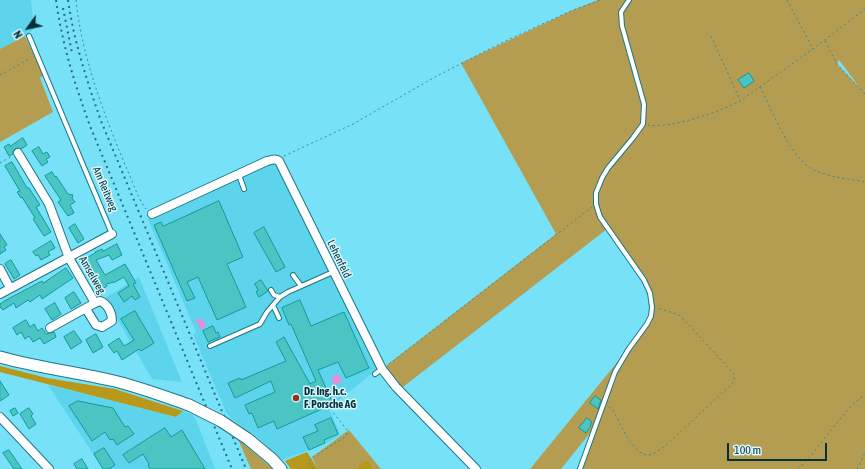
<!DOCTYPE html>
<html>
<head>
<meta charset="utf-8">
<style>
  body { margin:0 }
  #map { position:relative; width:865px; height:469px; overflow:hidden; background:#77e1f8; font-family:"Asap Condensed",sans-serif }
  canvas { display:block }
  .north { position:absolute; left:8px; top:8px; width:40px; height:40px; -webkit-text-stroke:3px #daf6fd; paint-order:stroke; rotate:237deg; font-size:11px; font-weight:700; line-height:16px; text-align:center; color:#00323b }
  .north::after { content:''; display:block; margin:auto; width:14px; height:18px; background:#00323b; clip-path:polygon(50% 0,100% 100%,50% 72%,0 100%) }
  .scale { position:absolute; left:727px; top:443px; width:100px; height:18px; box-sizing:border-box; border:2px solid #00323b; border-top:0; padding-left:5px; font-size:12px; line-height:14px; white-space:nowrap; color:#00323b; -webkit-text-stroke:3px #daf6fd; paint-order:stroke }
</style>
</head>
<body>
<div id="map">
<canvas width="865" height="469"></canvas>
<div class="north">N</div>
<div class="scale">100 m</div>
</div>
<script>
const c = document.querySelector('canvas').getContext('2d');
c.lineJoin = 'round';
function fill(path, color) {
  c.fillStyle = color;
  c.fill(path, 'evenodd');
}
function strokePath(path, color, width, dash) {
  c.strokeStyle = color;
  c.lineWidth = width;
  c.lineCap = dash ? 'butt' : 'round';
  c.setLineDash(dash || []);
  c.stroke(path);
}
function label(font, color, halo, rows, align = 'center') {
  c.font = font + ' "Asap Condensed",sans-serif';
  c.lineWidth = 3;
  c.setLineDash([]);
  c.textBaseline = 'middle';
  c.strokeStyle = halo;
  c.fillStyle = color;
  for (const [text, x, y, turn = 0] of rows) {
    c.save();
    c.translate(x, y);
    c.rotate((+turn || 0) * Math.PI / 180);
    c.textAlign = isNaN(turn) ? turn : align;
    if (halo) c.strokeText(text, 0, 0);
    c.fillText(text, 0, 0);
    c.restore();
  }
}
fill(new Path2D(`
  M0 0H31L34 29 25 36 0 49Z
  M277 159 379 368 329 408 340 435 327 443 282 460 261 440 232 419 226 412 193 334 196 332 148 219 161 210Z
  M139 277 182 382 152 379 105 298Z
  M48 385 176 417 183 411 193 415 196 420 215 469H103Z`), '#5cd4ec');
fill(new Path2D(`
  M598 0H865V469H580L594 428 561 469H530L619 360 610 384 615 372 647 324 652 307 644 280 607 229 399 390 382 369 556 234 461 63 573 10ZM839 60 860 88 837 64Z
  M25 36 43 75 40 78 53 112 0 142V49Z
  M349 430 381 469H374L367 459 355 469H318L312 457Z
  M238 439 273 469H251Z`), '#b49d51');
fill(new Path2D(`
  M0 366 47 378 115 389 183 411 176 417 0 372Z
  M307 452 318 469H291L285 461Z
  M367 459 374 469H355Z`), '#b7981a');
fill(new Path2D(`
  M202 318 206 327 200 329 196 321Z
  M339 374 342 382 334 385 331 377Z`), '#e38fd5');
const building = new Path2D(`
  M749 73 754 81 744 88 738 80Z
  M23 138 27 145 21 149 16 148 13 151V154L9 156 4 147 9 144 10 146Z
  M39 147 43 154 47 152 50 157 46 159 48 162 42 166 32 151Z
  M12 162 27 188H29L40 205 36 207 51 232 44 236 33 219 35 218 22 197 21 198 17 192 20 191 5 166Z
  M52 172 55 177 56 176 68 194 73 195 72 198 75 202 70 205 74 213 68 216 58 202 61 200 45 176Z
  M219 201 243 257 227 264 246 307 217 320 198 277 187 282 195 298 187 301 154 225 161 222 163 226Z
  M75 224 84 239 78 243 69 228Z
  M264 227 285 267 276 272 254 233Z
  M0 234 7 245 4 247 6 250 0 254Z
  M51 241 55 248 48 252 50 255 41 260 38 255 36 256 33 252Z
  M117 244 122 255 112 260 109 255 96 260 105 275 125 264 136 283 133 284 140 297 135 300 132 296 124 302 118 293 129 286 124 277 115 282 106 284 107 286 99 291 95 285H94L80 262 95 253V252L102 249 103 251Z
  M11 260 20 275 14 279 5 264Z
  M66 268 73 278 42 299 40 295 30 302 28 300 16 308 14 303 3 310 0 307V304L6 300 42 281 43 283Z
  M261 280 268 291 259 297 256 292 258 290 255 284Z
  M74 292 81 303 71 309 65 298Z
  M300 300 311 326 344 312 369 368 346 378 338 362 318 370 333 404 277 429 274 421 258 428 252 413 249 414 245 405 275 392 271 381 235 398 228 383 240 378 241 380 286 361 276 342 284 337 310 384 316 381 291 324 289 325 282 308Z
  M55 303 61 314 52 320 45 309Z
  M135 311 154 343 141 351 139 349 122 360 117 351 114 353 108 345 119 338 124 346 134 340 121 319Z
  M26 320 30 327 34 324 38 331 42 328 46 334 54 332 56 337 44 344 40 338 33 342 29 336 25 339 21 332 17 335 13 328Z
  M213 326 216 333 218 332 220 337 208 342 203 331Z
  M74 331 82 342 71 349 64 337Z
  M96 334 103 347 93 353 86 340Z
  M0 381 9 395 0 401Z
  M595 396 601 400 598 409 590 403Z
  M78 401 113 408 125 427 128 426 134 434 117 445 113 439 110 440 105 432 92 441 69 406Z
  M15 408 18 413 13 416 10 411Z
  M29 408 33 414 31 416 36 424 29 429 20 414Z
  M331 418 338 434 324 440 325 443 309 450 303 437 318 431 315 425Z
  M587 418 592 422 590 425 591 426 586 433 579 428Z
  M165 428 171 437 182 430 205 469H150L148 465 149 464 143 454 129 463 123 455Z
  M104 448 115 465 109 469H103L94 454Z
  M9 450 22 469H14L3 453Z
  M82 459 88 469H77L74 464Z`);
fill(building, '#4ac5c3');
strokePath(building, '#129a98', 1);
const lane = new Path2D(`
  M29 36 112 234
  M239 175 244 189
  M293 275 301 286
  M271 290 274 295 280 297 288 292 333 272
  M273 305 279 318
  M210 346 260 324 267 312 280 297
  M375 374 382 369
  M580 469 615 372 628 350 647 324 651 316 652 307 650 293 644 280 600 217 596 204V193L602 178 608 168 633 138 643 124 644 104 622 26 621 12 629 0`);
const street = new Path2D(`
  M18 153 49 204 69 258 95 303
  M152 214 267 161C272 160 275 158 279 161L382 369 396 387 476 469
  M0 269 10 288
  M0 294 112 234
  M50 328 95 303 100 301C108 304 112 313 112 321L102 327 96 325 86 309
  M0 417 49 469`);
const secondary = new Path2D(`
  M0 357C36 367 74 372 110 380 137 386 163 396 189 405
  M248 439 272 459 281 469`);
strokePath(lane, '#1d7686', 6);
strokePath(street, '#1d7686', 10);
strokePath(secondary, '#1d7686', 13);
strokePath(new Path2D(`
  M76 0C82 58 104 114 126 167 132 180 137 197 146 209
  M787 0 813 49
  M711 36 740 100
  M825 41 837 64 865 94
  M0 75 31 58
  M760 87C773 111 789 157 814 170 829 177 849 179 865 182
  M648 125C671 129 719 112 740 101L813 49 865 9
  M284 156 353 124 435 77 501 43 573 10 601 0
  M0 163 12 156
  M389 364 592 207
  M609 407 613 410C619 421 634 457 649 455 654 454 659 450 664 447L733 383 735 375 687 323 679 315 658 308
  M313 469 309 463 311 458 345 437 347 434V430L332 411
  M798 469 808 459 849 408 865 394
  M857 469 865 453`), '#3b8898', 1, [2, 3]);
strokePath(lane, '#fff', 4);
strokePath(street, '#fff', 8);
strokePath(secondary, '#fff', 11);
strokePath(new Path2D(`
  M56 0C62 44 75 85 90 126L232 469
  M68 0C74 42 87 81 101 121L246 469
  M63 8 72 53`), '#296e7c', 2, [2, 4]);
const secondaryBridge = new Path2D(`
  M189 405 221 421 248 439`);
strokePath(secondaryBridge, '#1d7686', 13, []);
strokePath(secondaryBridge, '#fff', 11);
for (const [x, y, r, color] of [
  [296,398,4,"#982f1a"]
]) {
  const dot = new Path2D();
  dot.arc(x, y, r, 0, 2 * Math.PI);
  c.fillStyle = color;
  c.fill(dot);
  strokePath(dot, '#daf6fd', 1.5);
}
label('11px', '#00323b', '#daf6fd', [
  ["Am Reitweg",105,189,67],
  ["Lehenfeld",339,259,64],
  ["Amselweg",92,275,60]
]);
label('bold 11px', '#00323b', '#daf6fd', [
  ["Dr. Ing. h.c.",304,392],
  ["F. Porsche AG",304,405]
], 'left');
</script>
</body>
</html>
